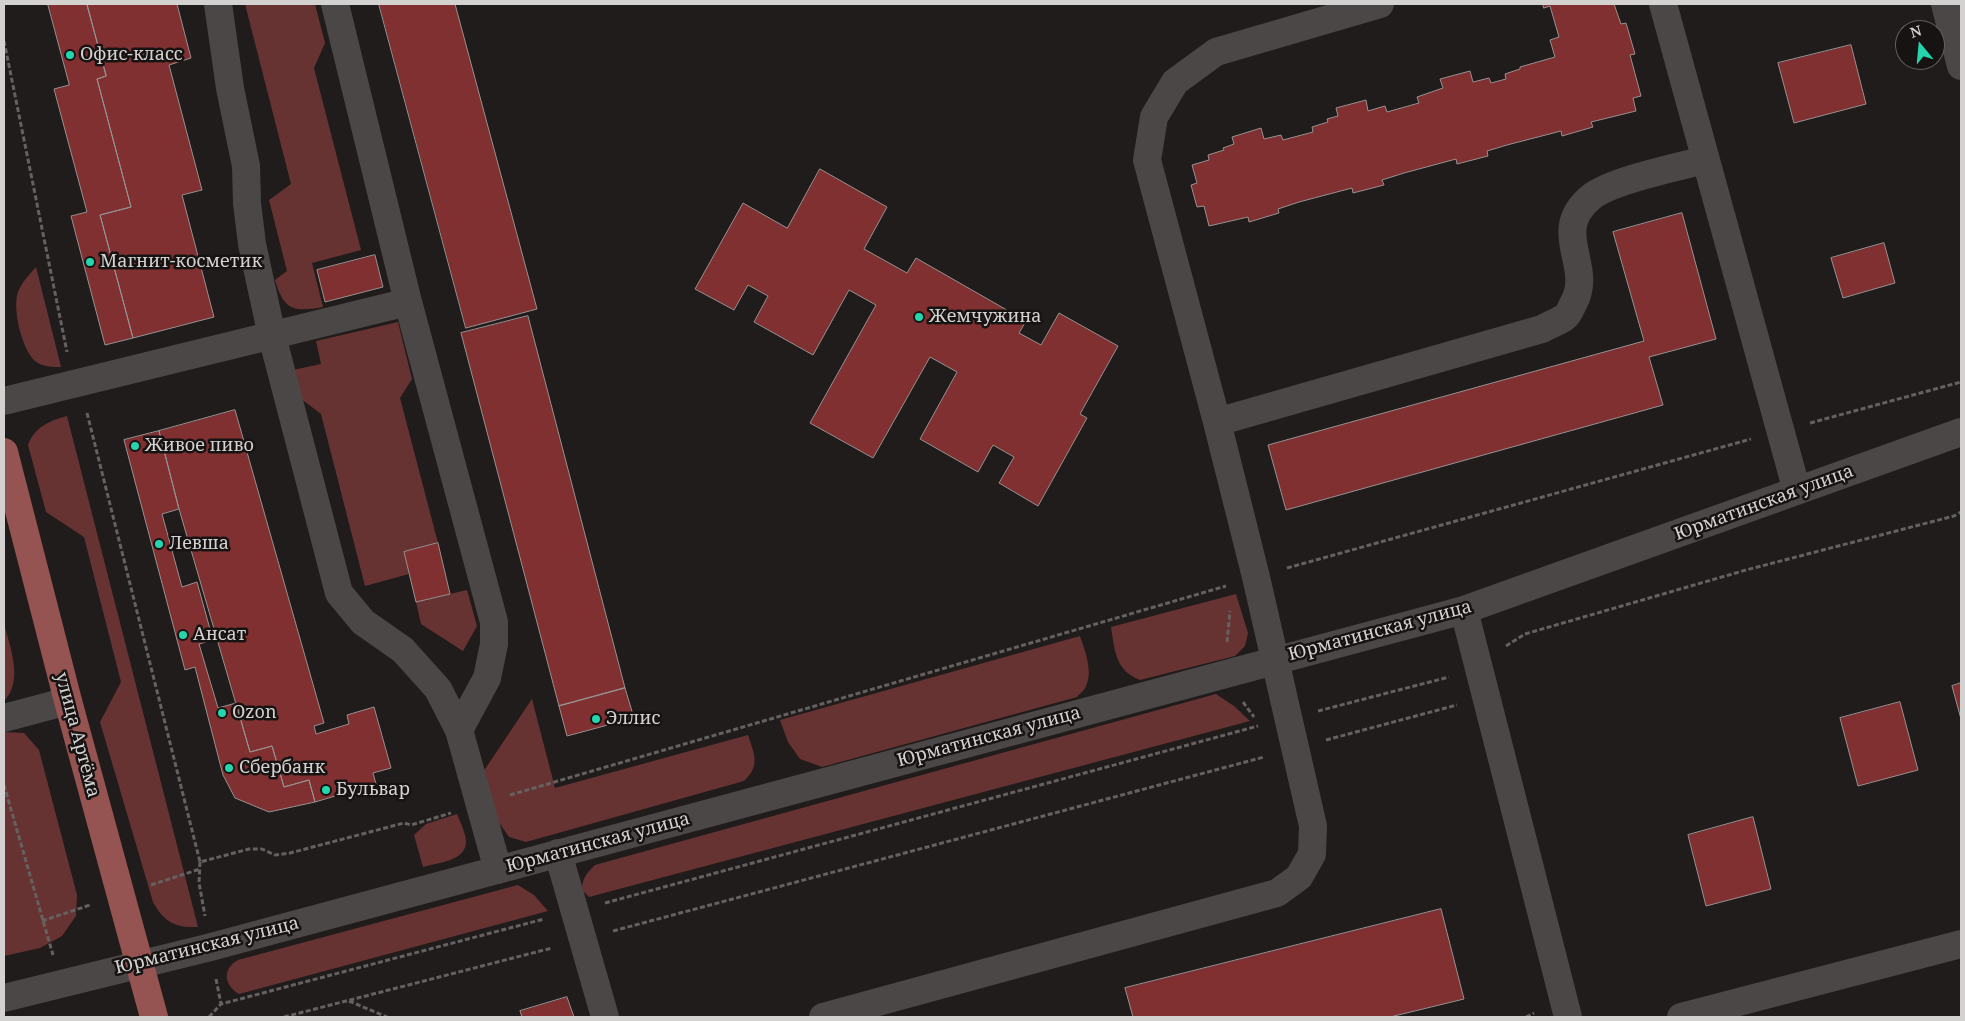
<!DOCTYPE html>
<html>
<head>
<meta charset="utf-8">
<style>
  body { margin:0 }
  #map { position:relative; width:1965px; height:1021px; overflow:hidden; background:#201c1c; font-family:"Noto Serif",serif }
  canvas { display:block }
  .frame { position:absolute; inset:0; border:5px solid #d4d1d1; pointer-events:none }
  .north { position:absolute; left:1895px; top:20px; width:50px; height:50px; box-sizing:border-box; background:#171313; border:1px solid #635f5f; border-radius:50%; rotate:343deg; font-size:14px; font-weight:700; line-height:20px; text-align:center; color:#d4d1d1 }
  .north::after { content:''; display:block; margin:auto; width:18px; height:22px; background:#25d5ae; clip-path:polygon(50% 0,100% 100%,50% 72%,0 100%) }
</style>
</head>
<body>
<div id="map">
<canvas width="1965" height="1021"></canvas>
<div class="frame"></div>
<div class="north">N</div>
</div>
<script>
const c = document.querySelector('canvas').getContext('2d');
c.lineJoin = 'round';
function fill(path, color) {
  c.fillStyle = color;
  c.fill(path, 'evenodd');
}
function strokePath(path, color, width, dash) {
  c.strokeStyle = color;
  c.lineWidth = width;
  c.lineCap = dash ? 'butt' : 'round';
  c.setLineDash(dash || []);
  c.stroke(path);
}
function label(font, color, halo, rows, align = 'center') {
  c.font = font + ' "Noto Serif",serif';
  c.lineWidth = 5;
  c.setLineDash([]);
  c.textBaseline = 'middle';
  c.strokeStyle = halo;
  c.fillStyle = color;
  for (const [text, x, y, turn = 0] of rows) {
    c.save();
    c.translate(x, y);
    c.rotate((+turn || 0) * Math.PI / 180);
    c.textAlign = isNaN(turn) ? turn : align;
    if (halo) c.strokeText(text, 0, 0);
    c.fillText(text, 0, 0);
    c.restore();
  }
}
fill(new Path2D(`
  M245 4H315L325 43 314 68 361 250 312 263 323 307C294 312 284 311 275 280L287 271 269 200 291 184Z
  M36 267 61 367C53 367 42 367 35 361 22 349 12 309 18 292 22 282 29 275 36 267Z
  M398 322 412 379 400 398 438 543 404 552 409 574 365 586 321 414 300 398 293 370 321 364 316 341Z
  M67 416 198 927C175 928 164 922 153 902L100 722 121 682 84 537 46 512 28 445C35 427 49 421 67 416Z
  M467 590 477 626 463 651 421 624 416 602Z
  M1236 594 1248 633 1245 646 1235 656 1140 680C1115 670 1115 651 1111 627Z
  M4 624C10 647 24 681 4 701Z
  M1080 636C1085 651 1094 673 1085 688 1084 691 1079 694 1077 697L822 767 800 759 788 742 780 720Z
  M1216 694 1234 706 1250 721 589 897 582 890C582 878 587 873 595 865Z
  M532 699 555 788 748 735C754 754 761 765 744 781L526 842 509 837 498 821 483 772Z
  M4 732 24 733 39 750 77 895 76 916 62 936 40 948 4 956Z
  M457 814C460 822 466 833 466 842 466 861 437 863 423 867L414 835 426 824Z
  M518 885 534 895 548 911 239 994C224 985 222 969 238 960Z`), '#673332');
const building = new Path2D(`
  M48 4H87L106 76 97 79 131 207 100 215 133 338 105 345 71 216 87 212 54 89 69 85Z
  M87 4H177L191 58 169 65 202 190 182 195 214 317 133 338 100 215 131 207 97 79 106 76Z
  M379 4H455L537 309 466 328Z
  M1543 4H1614L1621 24 1626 23 1635 54 1630 55 1641 96 1633 98 1636 111 1591 122 1593 127 1562 136 1561 131 1507 145 1487 151 1488 156 1457 164 1456 159 1404 173 1382 180 1384 185 1353 193 1352 188 1299 202 1278 209 1279 213 1249 222 1248 217 1209 226 1204 206 1197 207 1191 185 1197 183 1192 165 1209 160 1208 155 1224 150 1223 148 1234 144 1232 137 1261 128 1264 139 1281 135 1283 140 1313 132 1312 127 1328 122 1327 119 1338 116 1336 108 1366 100 1368 111 1385 106 1387 112 1419 103 1417 97 1443 88 1440 79 1470 71 1473 82 1489 78 1491 83 1506 79 1505 74 1520 69V67L1555 57 1550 40 1559 37 1550 6 1544 8Z
  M1851 45 1866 104 1794 123 1778 63Z
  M820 169 887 207 864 249 907 273 916 258 1026 321 1019 333 1041 345 1059 313 1118 346 1080 414 1087 418 1038 506 999 483 1014 457 993 445 978 472 920 439 957 372 930 357 873 458 810 423 876 305 849 290 813 355 754 322 768 296 748 285 734 310 695 289 743 203 787 228Z
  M1682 213 1716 339 1649 357 1663 405 1286 510 1268 445 1644 341 1613 232Z
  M1884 243 1895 283 1843 298 1831 258Z
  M375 255 383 287 325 302 317 270Z
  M528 316 625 688 559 706 461 333Z
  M235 410 324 723 314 726 316 734 349 724 347 715 374 707 391 768 373 773 376 784 315 802 309 780 284 787 272 746 250 752 236 703 218 708 199 644 213 640 197 582 182 587 162 514 179 509 159 431Z
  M159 431 179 509 250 752 272 746 284 787 309 780 315 802 269 812 235 798 223 775 195 667 185 670 124 440Z
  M438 543 450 594 416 602 404 552Z
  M1961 683V719L1952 686Z
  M625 688 634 718 567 736 559 706Z
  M1900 702 1918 770 1858 786 1840 718Z
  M1753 817 1771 889 1706 906 1688 835Z
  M1441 909 1464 999 1390 1017H1133L1125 988Z
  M567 997 574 1017H522L520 1011Z`);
fill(building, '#803030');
strokePath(building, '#979191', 1);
strokePath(new Path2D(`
  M4 41 67 352
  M87 413 200 862 249 849H262L275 855 290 853 404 823 411 825 451 813
  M1810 423 1961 382
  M1287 568 1751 439
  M1227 642 1230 611
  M1506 646 1525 634 1746 570 1954 516 1961 512
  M1243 702 1254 717
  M1318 711 1449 677
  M1326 740 1457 705
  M4 785 53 955
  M510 795 1226 586
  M200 862 199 883 205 916
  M151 885 200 869
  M605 903 1258 726
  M42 921 90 905
  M613 931 1264 757
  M216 979 221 1004
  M349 1001 387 1017
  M209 1017 221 1004 544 919
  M284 1017 552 948
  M1526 1017 1534 1013`), '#656161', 3, [5, 2.5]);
strokePath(new Path2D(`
  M218 4 230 88 246 166 247 203 252 244 272 336 339 593 363 622 403 650 438 689 459 730 498 870
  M335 4 408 302 494 622V644L487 678 459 730
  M1663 4 1797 491
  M1945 4 1961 66
  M4 401 408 302
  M1217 422 1147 160 1154 117 1175 82 1216 52 1380 4
  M1464 610 1568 1017
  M4 718 68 701
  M558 853 605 1017
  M4 998 211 947 1464 610 1961 432
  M823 1017 1277 893 1299 877 1312 854 1313 826 1256 577 1217 422 1542 329C1549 325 1558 322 1565 317 1569 314 1571 308 1573 304 1595 266 1549 233 1590 198 1609 181 1678 167 1705 160
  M1681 1017 1961 944`), '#4c4747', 28);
strokePath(new Path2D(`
  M4 452 68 701 154 1017`), '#955352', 28);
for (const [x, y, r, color] of [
  [70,55,5,"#25d5ae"],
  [90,262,5,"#25d5ae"],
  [919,317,5,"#25d5ae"],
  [135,446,5,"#25d5ae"],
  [159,544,5,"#25d5ae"],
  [183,635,5,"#25d5ae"],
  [222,713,5,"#25d5ae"],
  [596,719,5,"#25d5ae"],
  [229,768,5,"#25d5ae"],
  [326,790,5,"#25d5ae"]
]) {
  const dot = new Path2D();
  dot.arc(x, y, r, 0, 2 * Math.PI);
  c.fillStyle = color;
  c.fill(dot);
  strokePath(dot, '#171313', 2);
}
label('18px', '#d4d1d1', '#171313', [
  ["Офис-класс",80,55],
  ["Магнит-косметик",100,262],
  ["Жемчужина",929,317],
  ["Живое пиво",145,446],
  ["Левша",169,544],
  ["Ансат",193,635],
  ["Ozon",232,713],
  ["Эллис",606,719],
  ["Сбербанк",239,768],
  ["Бульвар",336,790]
], 'left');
label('18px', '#d4d1d1', '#171313', [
  ["Юрматинская улица",1764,503,-20],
  ["Юрматинская улица",1380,631,-15],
  ["улица Артёма",77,735,75],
  ["Юрматинская улица",989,737,-15],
  ["Юрматинская улица",598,843,-15],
  ["Юрматинская улица",207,946,-14]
]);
</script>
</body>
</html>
